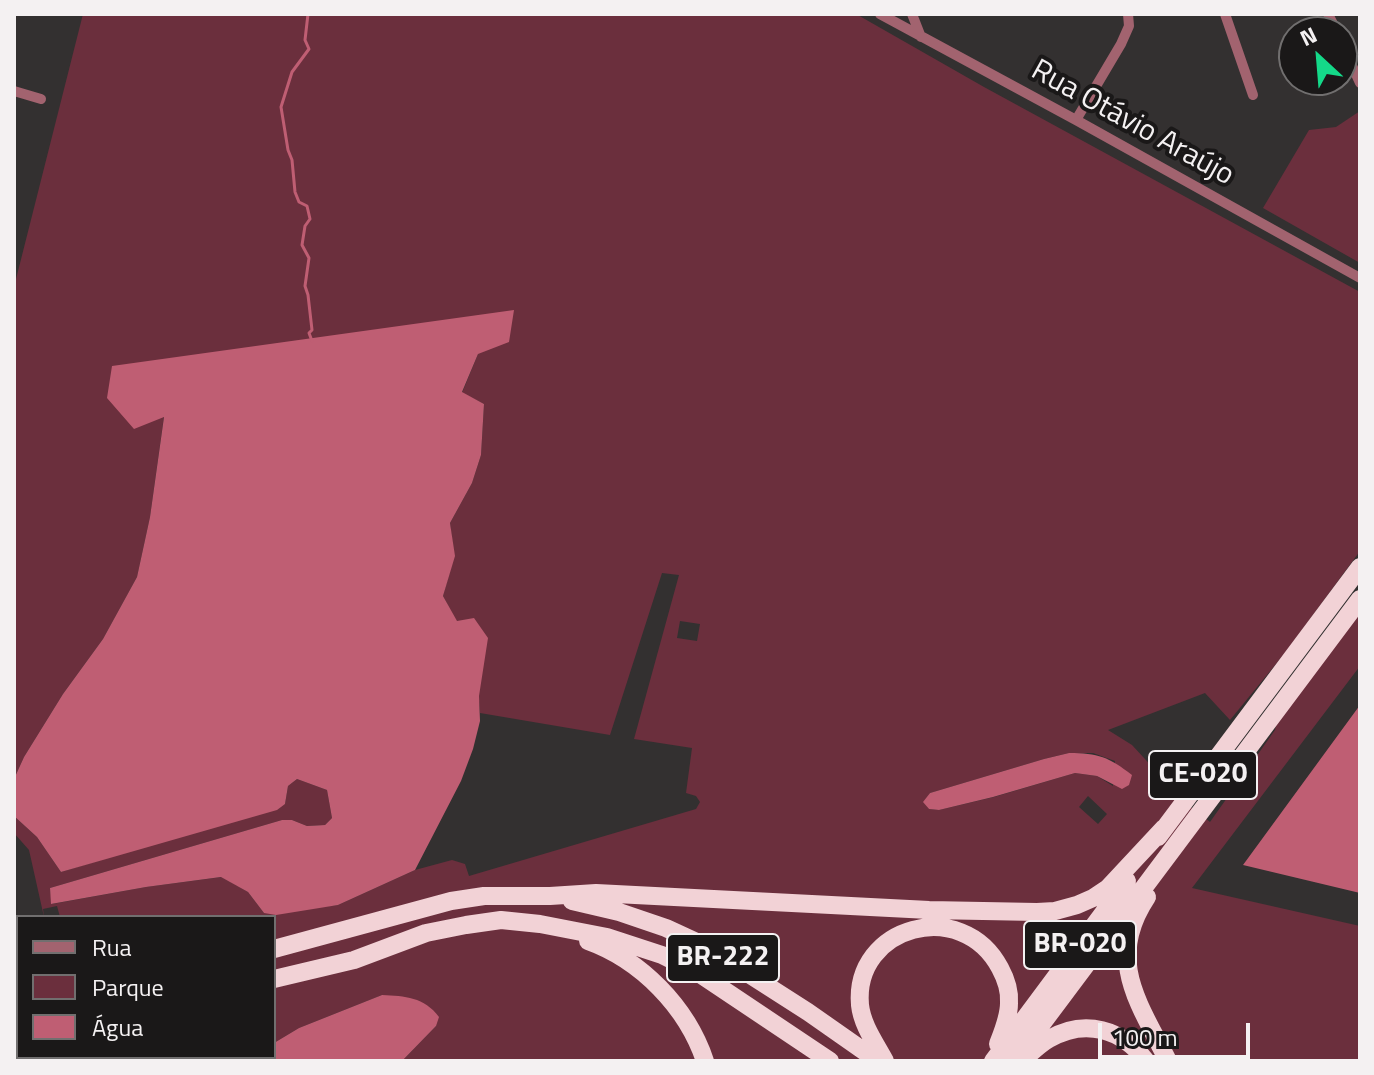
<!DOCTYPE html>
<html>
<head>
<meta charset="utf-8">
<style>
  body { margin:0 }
  #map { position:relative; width:1374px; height:1075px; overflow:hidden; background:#333030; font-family:"Titillium Web",sans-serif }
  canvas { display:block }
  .frame { position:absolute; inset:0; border:16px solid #f4f1f2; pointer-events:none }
  .legend { position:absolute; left:16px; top:915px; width:260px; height:144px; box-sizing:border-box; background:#1a1818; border:2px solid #716f6f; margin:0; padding:10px 14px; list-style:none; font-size:24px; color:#f4f1f2 }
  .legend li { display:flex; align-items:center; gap:16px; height:40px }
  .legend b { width:40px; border:2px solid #716f6f }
  .north { position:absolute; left:1278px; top:16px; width:80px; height:80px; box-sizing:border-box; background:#1a1818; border:2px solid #716f6f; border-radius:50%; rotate:334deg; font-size:22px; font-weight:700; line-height:32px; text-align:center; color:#f4f1f2 }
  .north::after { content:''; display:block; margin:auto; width:28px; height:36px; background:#14d989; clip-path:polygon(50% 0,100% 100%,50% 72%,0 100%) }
  .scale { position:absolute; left:1098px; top:1023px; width:152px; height:36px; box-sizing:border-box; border:4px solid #f4f1f2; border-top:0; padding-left:10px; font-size:24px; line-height:28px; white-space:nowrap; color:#f4f1f2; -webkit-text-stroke:6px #1a1818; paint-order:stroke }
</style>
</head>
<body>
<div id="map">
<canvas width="1374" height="1075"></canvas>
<div class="frame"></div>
<ul class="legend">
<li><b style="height:10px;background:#a2636f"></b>Rua</li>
<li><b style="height:22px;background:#6b2f3d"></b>Parque</li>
<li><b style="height:22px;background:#bf5e73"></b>Água</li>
</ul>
<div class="north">N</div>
<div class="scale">100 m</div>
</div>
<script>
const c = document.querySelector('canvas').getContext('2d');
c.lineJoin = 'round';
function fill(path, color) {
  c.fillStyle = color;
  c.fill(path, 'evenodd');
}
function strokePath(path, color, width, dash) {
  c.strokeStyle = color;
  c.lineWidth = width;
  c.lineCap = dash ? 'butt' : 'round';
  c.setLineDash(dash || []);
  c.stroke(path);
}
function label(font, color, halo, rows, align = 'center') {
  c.font = font + ' "Titillium Web",sans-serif';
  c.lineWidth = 8;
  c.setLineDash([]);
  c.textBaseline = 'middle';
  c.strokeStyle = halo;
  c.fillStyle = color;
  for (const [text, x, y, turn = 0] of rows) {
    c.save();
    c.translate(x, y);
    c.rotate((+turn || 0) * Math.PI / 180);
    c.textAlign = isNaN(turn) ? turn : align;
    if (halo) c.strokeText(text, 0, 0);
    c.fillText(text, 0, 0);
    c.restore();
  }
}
fill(new Path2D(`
  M83 14H856L984 87 1360 292V551L1285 653 1230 720 1205 693 1108 730 1132 745 1157 772 1162 783 1169 790 1210 822 1275 730 1277 721 1360 610V666L1192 888 1360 926V1061H402L436 1026 382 995 299 1028 274 1043V917H60L57 906 43 909 44 917 29 850 14 833V816L37 837 61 872 285 804 288 786 297 779 327 790 332 818 325 825 307 826 292 820H282L50 888 52 904 146 887 222 877 248 892 264 913 338 905 415 870 452 860 465 864 469 876 696 809 700 802 696 796 686 793 692 748 634 739 679 575 662 573 610 735 480 713C479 676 461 628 443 596L454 556 450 523 472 483 481 455 484 404 462 393 478 354 164 416 150 517 137 577 103 639 63 694 24 757 14 779V287ZM680 621 700 624 697 641 677 638ZM1069 753H1093L1115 761 1113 786 1097 776 1075 773 994 797 939 810 929 809 924 802 930 793 1044 759ZM1088 796 1107 814 1098 824 1079 807Z
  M1360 111V263L1263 208 1309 130 1336 127Z
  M18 1015V1057H259L258 1061H134L133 1059 126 1061H14V1016Z`), '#6b2f3d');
fill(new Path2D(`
  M514 310 509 342 478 354 462 392 484 404 481 455 472 483 450 523 455 556 443 596 457 621 474 618 488 638 479 696 480 721 473 749 461 781 415 870 338 905 276 915 264 913 248 892 221 877 146 887 51 904 50 888 282 820H292L307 826 325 825 332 818 327 790 297 779 288 786 285 804 277 810 61 872 37 837 14 816V779L24 757 63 694 103 639 137 577 150 517 164 417 134 429 107 398 112 366Z
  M1360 705V893L1243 865Z
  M1069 753C1098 753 1109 757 1132 775L1129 785 1122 789 1097 776 1075 773 993 797 939 810 929 809 923 802 930 793 1044 759Z
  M382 995C405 996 424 997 439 1017L436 1026 402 1061H258L259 1057H274V1043L299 1028Z`), '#bf5e73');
strokePath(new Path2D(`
  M308 14 305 40 309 49 292 72 281 107 288 150 292 160 295 192 299 202 307 206 310 219 305 226 302 245 309 258 305 286 308 295 312 330 309 333 312 341`), '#bf5e73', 3);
strokePath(new Path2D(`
  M880 14 1076 120 1360 278
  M912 14 921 37
  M1225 14 1253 95
  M1328 14 1337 32
  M1342 44 1360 83
  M14 91 41 99
  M1076 120 1121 44 1129 26 1128 14`), '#a2636f', 10);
strokePath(new Path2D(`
  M1158 837 1360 567
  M1147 897C1105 960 1139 1003 1168 1061
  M572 901 619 912 666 928 705 946 808 1012 878 1061
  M588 941C641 960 687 1007 705 1061
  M274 949 451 901 484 896H550L596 893 929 910 1037 912 1055 911 1077 905 1093 898 1108 888 1164 828
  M274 979 354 960 426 933 466 925 501 920 540 924 607 937 662 955 700 974 830 1061
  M14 1027 18 1026
  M14 1049 18 1048
  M1024 1059C1032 1052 1040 1044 1049 1039 1085 1018 1122 1029 1146 1061
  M885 1061C876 1044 862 1025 860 1005 853 926 962 896 1000 968 1006 979 1010 990 1009 1003 1009 1017 1003 1031 998 1044
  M993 1061 1127 881
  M1014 1061 1360 599`), '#f2d2d6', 18);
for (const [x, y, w] of [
  [1203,775,108],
  [1080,945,112],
  [723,958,112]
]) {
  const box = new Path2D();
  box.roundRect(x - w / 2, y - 24, w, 48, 6);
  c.fillStyle = '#1a1818';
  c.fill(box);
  strokePath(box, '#f4f1f2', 2);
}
label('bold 28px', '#f4f1f2', null, [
  ["CE-020",1203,775],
  ["BR-020",1080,945],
  ["BR-222",723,958]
]);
label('30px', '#f4f1f2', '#1a1818', [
  ["Rua Otávio Araújo",1132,124,29]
]);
</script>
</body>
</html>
